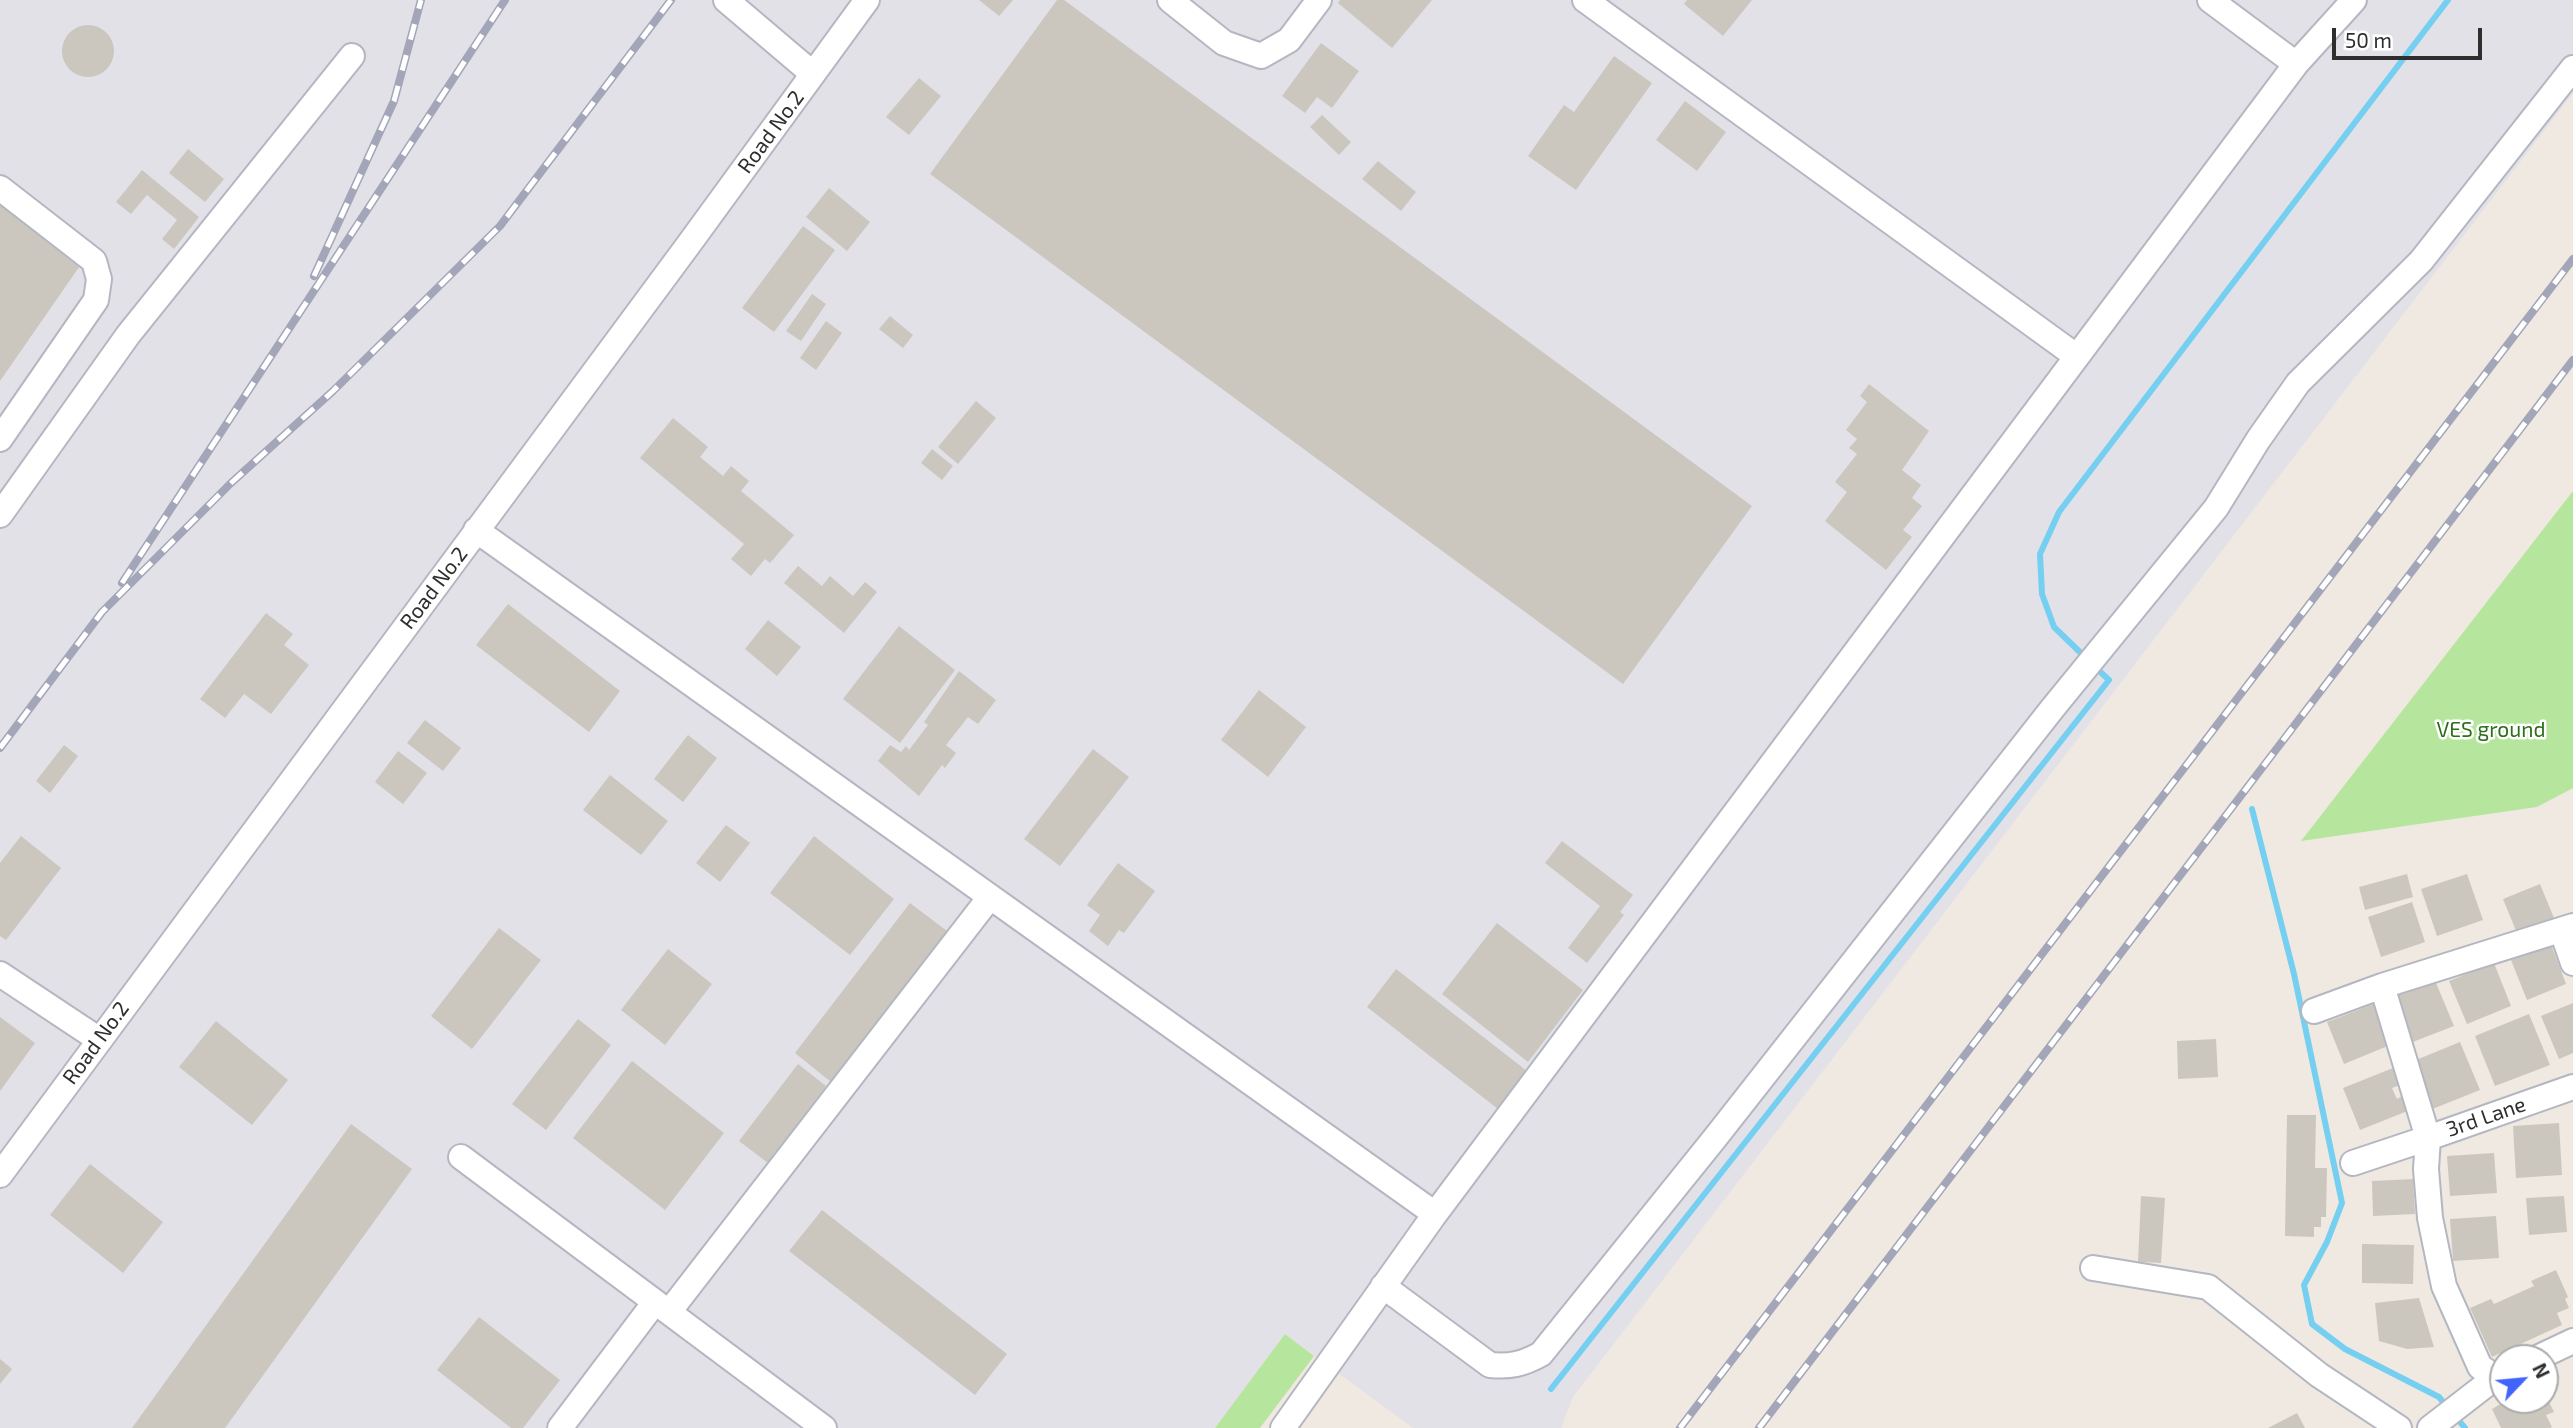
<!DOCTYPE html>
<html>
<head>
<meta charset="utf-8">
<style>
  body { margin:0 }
  #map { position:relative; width:2573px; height:1428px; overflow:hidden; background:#efe9e1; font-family:"Exo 2",sans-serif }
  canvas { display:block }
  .north { position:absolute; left:2489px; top:1344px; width:70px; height:70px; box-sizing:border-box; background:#fff; border:2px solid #ababab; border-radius:50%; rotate:64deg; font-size:19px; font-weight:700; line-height:28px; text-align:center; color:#2e2e2e }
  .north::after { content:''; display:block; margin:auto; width:24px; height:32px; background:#4264fb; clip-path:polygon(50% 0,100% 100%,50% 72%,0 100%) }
  .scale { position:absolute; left:2332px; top:28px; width:150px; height:32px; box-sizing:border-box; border:4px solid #2e2e2e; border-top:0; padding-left:9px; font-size:21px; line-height:24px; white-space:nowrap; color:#2e2e2e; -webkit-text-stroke:5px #fff; paint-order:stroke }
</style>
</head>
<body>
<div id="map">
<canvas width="2573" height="1428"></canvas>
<div class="north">N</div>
<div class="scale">50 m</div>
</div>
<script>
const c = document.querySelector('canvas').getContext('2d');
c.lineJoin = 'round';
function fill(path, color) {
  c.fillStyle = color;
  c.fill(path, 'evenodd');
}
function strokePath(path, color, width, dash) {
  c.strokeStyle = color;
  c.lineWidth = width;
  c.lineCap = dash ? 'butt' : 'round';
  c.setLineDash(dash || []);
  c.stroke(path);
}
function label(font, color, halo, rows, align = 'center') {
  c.font = font + ' "Exo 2",sans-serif';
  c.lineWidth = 5;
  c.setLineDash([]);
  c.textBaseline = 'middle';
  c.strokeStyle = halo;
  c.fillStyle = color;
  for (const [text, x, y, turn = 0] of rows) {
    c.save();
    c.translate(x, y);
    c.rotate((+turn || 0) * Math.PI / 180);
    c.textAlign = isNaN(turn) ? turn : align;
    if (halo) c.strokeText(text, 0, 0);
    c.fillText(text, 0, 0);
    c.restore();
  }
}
fill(new Path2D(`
  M0 0H2573V93L1573 1397 1561 1428H1413L1285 1334 1216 1428H0Z`), '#e3e1e8');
fill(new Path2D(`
  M2573 491V788L2537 807 2301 841Z
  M1285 1334 1314 1356 1260 1428H1215Z`), '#b6e59e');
strokePath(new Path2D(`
  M2087 659 2054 627 2042 594 2040 554 2059 512 2448 0
  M2252 809 2294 974 2342 1203 2327 1242 2304 1285 2312 1324 2345 1349 2439 1397 2448 1408
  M1551 1389 2109 680 2094 666
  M2455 1416 2465 1428`), '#75cff0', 6);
fill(new Path2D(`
  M979 0H1013L999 16Z
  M1057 0H1064L1752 506 1623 684 930 174Z
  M1340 0H1432L1392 48 1338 3Z
  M1687 0H1752L1723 36 1684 4Z
  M62 51a26 26 0 1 1 52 0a26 26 0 1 1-52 0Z
  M1321 43 1359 71 1332 108 1317 97 1305 113 1282 96Z
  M1614 56 1652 83 1576 190 1528 156 1564 105 1574 112Z
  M919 78 941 96 909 135 886 117Z
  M1685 101 1726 132 1697 171 1656 140Z
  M1322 115 1351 142 1339 155 1310 127Z
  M188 149 224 179 205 202 169 173Z
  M1378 161 1416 192 1401 211 1362 179Z
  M142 170 199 217 174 249 162 239 177 220 147 195 131 214 116 202Z
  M829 188 870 222 847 251 806 217Z
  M0 196 84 260 0 381Z
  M803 226 835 250 774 332 742 308Z
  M812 294 826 304 801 341 786 331Z
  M890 316 913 335 903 348 879 329Z
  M826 321 842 333 816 370 800 358Z
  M1869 384 1929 431 1902 470 1921 485 1912 498 1922 506 1903 530 1912 537 1886 570 1825 521 1847 492 1835 482 1857 454 1849 448 1857 439 1846 430 1867 402 1860 396Z
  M976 401 996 418 958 464 938 447Z
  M673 418 708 447 700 457 723 476 731 466 749 481 741 491 794 535 770 563 765 559 751 576 731 559 744 544 640 458Z
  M932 449 953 466 942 480 921 463Z
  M798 566 822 586 830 576 853 596 865 582 877 592 844 633 784 583Z
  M508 604 620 691 589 732 476 645Z
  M266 613 293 634 284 645 309 665 271 714 244 694 225 718 200 699Z
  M768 620 801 647 777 676 745 649Z
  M899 626 955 670 900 743 843 699Z
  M959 671 996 700 978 724 968 717 946 745 956 753 945 768 942 765 919 796 878 761 890 745 901 752 906 746 909 750 928 725 924 722Z
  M1259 690 1306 727 1268 777 1221 740Z
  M425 720 461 748 443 771 407 743Z
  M688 735 717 758 683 802 654 779Z
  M64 745 78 756 50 793 36 781Z
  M1093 749 1129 777 1060 866 1024 839Z
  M398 751 427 773 403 804 375 782Z
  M610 775 668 821 641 855 583 810Z
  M726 825 750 843 720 882 696 863Z
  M21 836 61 868 6 940 0 936V863Z
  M814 836 894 899 850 955 770 893Z
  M1562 841 1633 895 1620 912 1624 915 1587 963 1568 948 1600 906 1545 863Z
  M1118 863 1155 891 1124 933 1119 930 1108 946 1089 931 1100 915 1087 905Z
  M2407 874 2413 897 2365 910 2359 887Z
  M2467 874 2483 920 2437 936 2421 889Z
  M2540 884 2556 923 2519 938 2503 899Z
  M2412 902 2425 942 2381 957 2368 917Z
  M910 903 947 931 831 1082 795 1053Z
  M1497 923 1583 990 1528 1062 1442 994Z
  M499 928 541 960 472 1049 431 1016Z
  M2551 944 2566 984 2527 1000 2511 960Z
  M668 949 712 984 665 1045 621 1010Z
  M2494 963 2511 1006 2467 1024 2449 981Z
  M1396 969 1527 1071 1498 1109 1367 1007Z
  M2434 978 2454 1026 2405 1045 2386 997Z
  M2379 1002 2395 1043 2344 1064 2327 1022Z
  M2573 1003V1053L2559 1059 2541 1016Z
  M2529 1014 2550 1065 2495 1086 2475 1036Z
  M0 1017 35 1043 0 1091Z
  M578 1019 611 1045 546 1130 512 1104Z
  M216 1021 288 1080 252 1125 179 1067Z
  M2216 1039 2218 1077 2178 1079 2177 1041Z
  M2460 1042 2480 1090 2430 1110 2411 1062Z
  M632 1061 724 1133 665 1210 573 1138Z
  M798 1064 826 1086 768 1163 739 1141Z
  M2393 1068 2400 1085 2392 1088 2397 1099 2404 1095 2410 1110 2360 1130 2343 1088Z
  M2287 1115H2316L2315 1168H2327L2326 1217H2321V1227H2314V1237L2285 1236Z
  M2559 1123 2562 1175 2516 1178 2513 1126Z
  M351 1124 412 1169 225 1428H132Z
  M2494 1153 2497 1193 2450 1196 2447 1156Z
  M90 1164 163 1222 123 1273 50 1215Z
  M2413 1179 2415 1214 2373 1216 2372 1181Z
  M2141 1196 2165 1198 2161 1263 2138 1262Z
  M2564 1196 2567 1232 2529 1235 2526 1198Z
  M822 1210 1007 1354 975 1395 789 1251Z
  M2496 1216 2499 1258 2453 1261 2450 1219Z
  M2362 1244 2414 1245 2413 1284 2362 1283Z
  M2556 1270 2568 1297 2565 1299 2569 1308 2557 1313 2562 1325 2492 1357 2470 1308 2491 1299 2494 1304 2534 1286 2531 1281Z
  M2419 1298 2434 1347 2407 1349 2379 1341 2375 1303Z
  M479 1317 560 1380 523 1428H511L437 1370Z
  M0 1359 12 1369 0 1384Z
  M2545 1394 2554 1412 2546 1415 2552 1427 2550 1428H2501L2492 1409 2502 1403 2504 1408 2508 1406 2506 1401 2509 1400H2545Z
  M2297 1413 2305 1428H2268Z`), '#cbc7bf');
const minor = new Path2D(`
  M726 0 813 74
  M1170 0 1224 43 1261 56 1289 40 1319 0
  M1585 0 2076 356
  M2210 0 2296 64
  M0 188 94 261 99 279 96 300 0 439
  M0 515 128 335 352 56
  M476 530 1435 1214
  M2562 931 2573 963
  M0 974 98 1039
  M2314 1011 2382 986 2573 926
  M461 1157 824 1428
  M2353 1163 2428 1138 2382 986
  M0 1175 689 244 867 0
  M2093 1268 2208 1287 2319 1375 2399 1428
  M1383 1286 1490 1365C1510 1367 1523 1364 1541 1354L1715 1138 2052 709 2216 508 2258 440 2298 383 2421 261 2573 68
  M669 1312 990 897
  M2537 1358 2573 1341
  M2503 1374 2496 1377 2480 1367 2444 1286 2430 1218 2426 1169 2428 1138 2573 1087
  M560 1428 655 1302
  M1283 1428 1435 1214 2296 64 2354 0
  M2430 1428 2496 1377`);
strokePath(minor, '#b4b7c1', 28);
strokePath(minor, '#fff', 24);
const rail = new Path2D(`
  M314 276 394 101 421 0
  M122 583 505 0
  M0 748 102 612 231 483 333 391 500 226 671 0
  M1680 1428 2573 259
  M1759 1428 2573 360`);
strokePath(rail, '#a3a6b8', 8);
strokePath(rail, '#fff', 5, [16]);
label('21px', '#2e2e2e', '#fff', [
  ["Road No.2",771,132,-54],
  ["Road No.2",434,588,-53],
  ["Road No.2",96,1043,-54],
  ["3rd Lane",2486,1117,-19]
]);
label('21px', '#2c6e1b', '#fff', [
  ["VES ground",2491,730]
]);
</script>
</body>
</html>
